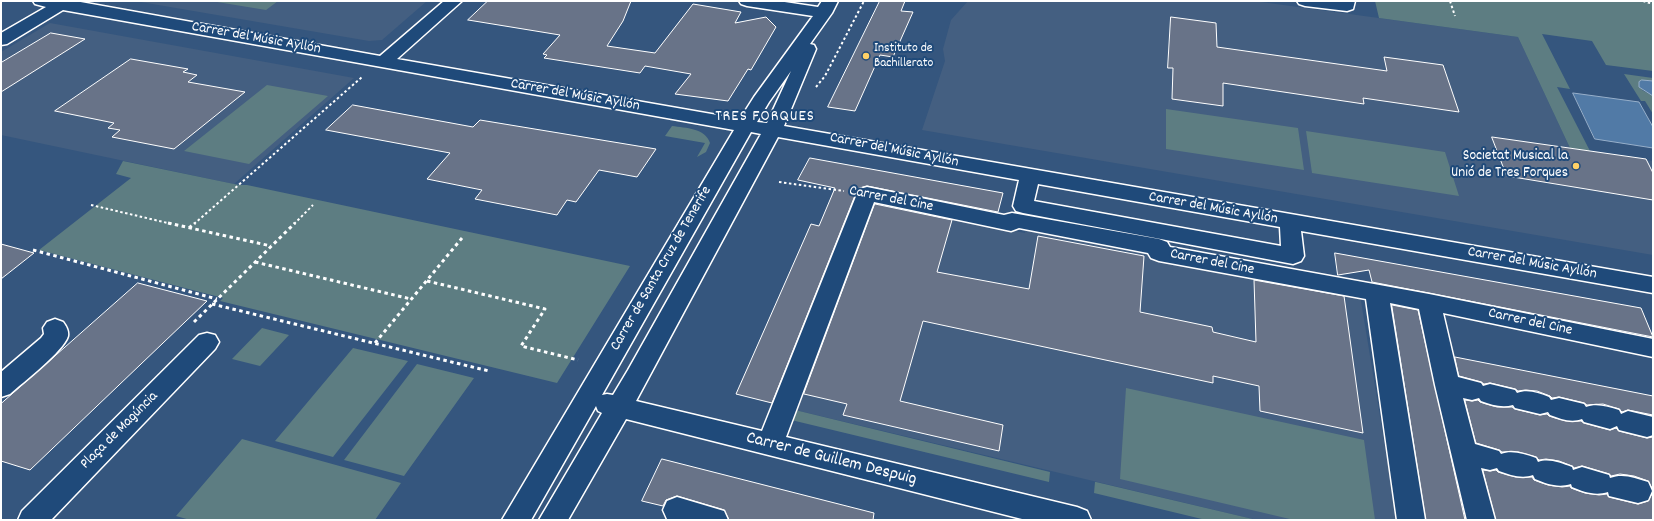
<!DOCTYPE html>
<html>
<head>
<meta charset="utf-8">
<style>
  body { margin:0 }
  #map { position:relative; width:1654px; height:521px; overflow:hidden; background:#35567e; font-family:Dekko,sans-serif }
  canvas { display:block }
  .frame { position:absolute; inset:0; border:2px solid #fff; pointer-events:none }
</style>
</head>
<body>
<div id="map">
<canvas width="1654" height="521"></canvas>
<div class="frame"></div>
</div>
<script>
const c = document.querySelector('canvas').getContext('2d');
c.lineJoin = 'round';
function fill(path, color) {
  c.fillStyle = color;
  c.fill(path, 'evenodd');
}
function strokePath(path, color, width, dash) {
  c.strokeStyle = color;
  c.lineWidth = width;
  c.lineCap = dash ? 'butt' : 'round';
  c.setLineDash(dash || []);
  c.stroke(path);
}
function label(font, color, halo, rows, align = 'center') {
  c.font = font + ' Dekko,sans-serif';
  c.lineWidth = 4;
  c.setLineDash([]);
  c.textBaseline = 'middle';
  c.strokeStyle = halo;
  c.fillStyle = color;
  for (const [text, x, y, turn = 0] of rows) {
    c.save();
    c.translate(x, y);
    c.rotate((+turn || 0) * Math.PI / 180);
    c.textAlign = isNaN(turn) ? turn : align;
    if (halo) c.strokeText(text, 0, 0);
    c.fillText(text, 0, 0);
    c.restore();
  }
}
fill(new Path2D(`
  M135 1H427L382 40 369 41Z
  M968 1H1254L1518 37 1570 148 1653 161V255L922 130 945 61 943 49 951 20Z
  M50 23 354 78 234 184 1 135V52Z
  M870 204 1025 233 1026 227 1360 295 1397 520H1257L791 409Z`), '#445f81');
fill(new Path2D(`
  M211 1H278L266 10Z
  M1375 1H1653V71L1606 65 1592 41 1542 34 1570 89 1557 87 1590 151 1570 148 1518 37 1379 18Z
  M1624 74 1653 78V81L1647 80 1642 90 1653 96V114L1645 101H1641Z
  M267 85 328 96 249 164 184 151Z
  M1166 109 1298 128 1304 170 1166 149Z
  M672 126C686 128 705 128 710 143L706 152 697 157 705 143 665 136Z
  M1306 131 1445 152 1459 196 1312 173Z
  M123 161 239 185H247L630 266 557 383 220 301 223 298 39 250 131 178 116 174Z
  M262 328 289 335 260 366 232 359Z
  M353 348 408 361 333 457 275 441Z
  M417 364 474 378 404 476 344 460Z
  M1126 388 1364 440 1375 520H1294L1120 479Z
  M791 409 1050 472 1049 482 787 419Z
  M242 439 401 483 375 520H190L176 516Z
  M1095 482H1096L1257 520H1206L1094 493Z`), '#5d7d82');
const water = new Path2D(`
  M1642 80 1653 81V96L1639 87V82Z
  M1573 93 1639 102 1653 127V148L1595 139Z`);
fill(water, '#517aa6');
strokePath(water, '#97afca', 1);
const building = new Path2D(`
  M488 1H631L623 21 607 46 655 53 693 4 741 12 735 23 766 17 776 27 751 70 748 69 728 101 675 94 691 74 645 66 640 73 544 58 547 55 543 54 560 35 468 20Z
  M880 1H905L901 11 913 12 893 57 880 55 855 111 828 107Z
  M1171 17 1216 23 1217 47 1387 71 1384 57 1443 65 1459 112 1363 98 1364 104 1223 83V106L1172 99 1173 68H1168Z
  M51 33 85 39 1 92V63Z
  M131 59 188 69 183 72 197 75 188 82 245 92 174 149 112 137 120 130 108 128 114 123 55 111Z
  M353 105 473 127 480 120 656 149 637 177 599 170 576 202 567 200 557 215 475 199 482 190 427 179 450 153 326 130Z
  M1492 137 1646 159 1653 173V200L1507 176Z
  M810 158 1003 193 998 212 867 186 860 188 856 193 772 403 736 394 811 224 819 226 835 188 798 180Z
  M875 204 952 220 937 272 1029 289 1038 236 1144 256 1140 312 1212 327 1213 332 1256 342 1254 280 1344 296 1363 433 1260 411 1259 386 1213 376V383L923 321 900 401 1003 425 999 451 843 415 847 404 804 394Z
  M1 244 34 253 1 279Z
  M1335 253 1641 308 1653 337 1372 282 1369 270 1338 275Z
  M138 283 207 301 30 470 1 461V404Z
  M1392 305 1418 310 1465 520H1426Z
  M1455 357 1653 396V415L1628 410 1622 412 1619 409 1603 404 1587 405 1584 403 1559 397 1552 398 1550 396 1537 391 1525 390 1518 391 1515 389 1490 383 1484 384 1481 382 1459 376Z
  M1465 400 1472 401 1478 400 1480 402 1497 407H1512L1515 409 1540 415 1547 414 1549 416 1566 421H1581L1584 423 1610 430 1616 428 1619 431 1647 438 1653 437V490L1648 481 1634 476 1620 474 1611 476 1609 474 1582 466 1574 468 1572 466 1559 461 1546 459 1539 460 1536 457 1518 452H1502L1499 450 1476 443Z
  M662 459 874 513 873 520H729L724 510 677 496 666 500 663 506 642 501Z
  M1483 470 1490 471 1496 470 1498 472 1516 477H1532L1534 480 1548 485 1562 487 1570 486 1571 488 1585 493 1599 495 1607 494 1609 497 1638 504 1648 501 1653 492V520H1496Z`);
fill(building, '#687388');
strokePath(building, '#fff', 1);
const minor = new Path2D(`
  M33 1H75L380 56 444 1H462L397 59 740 119 754 97 813 16 747 6 741 4 739 1H778L818 7 822 1H838L832 13 810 44 814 45 816 49 784 126 1653 277V293L1301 231 1304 256 1301 261 1293 264 1023 213 1016 211 1013 206 1019 180 778 137 636 401 762 431 857 194 860 189 867 187 1004 215 1012 213 1159 239 1167 242 1170 247 1429 294 1653 339V357L1443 313 1458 377 1481 383 1483 386 1490 384 1515 390 1517 393C1528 389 1538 393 1549 397L1551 400 1559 398 1584 404 1586 407C1597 403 1608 407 1619 410L1621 414 1628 411 1653 417V435L1647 437 1619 430 1617 426 1610 429 1584 422 1582 419C1571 423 1561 419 1550 415L1548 412 1540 414 1515 408 1513 405C1502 408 1492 405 1481 401L1479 398 1472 400 1463 398 1475 444 1499 451 1501 454C1512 450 1524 454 1536 458L1538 462C1549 458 1560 463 1572 467L1573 470 1582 467 1609 475 1610 478C1623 473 1635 478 1648 482L1652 491 1648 500 1638 503 1609 496 1608 492C1595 496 1584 492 1572 487L1571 484C1558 488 1547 484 1535 479L1533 475C1522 479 1510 475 1499 471L1497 468 1490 470 1481 468 1495 520H1467L1435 385 1419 309 1390 303 1425 520H1397L1366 299 1159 261 1151 258 1148 253 1019 228 1011 231 874 202 786 437 1077 507 1087 511 1091 520H1026L626 419 568 520H539L602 413 598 411 596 406 531 520H502L734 130 63 10 7 44 1 45V33L46 7 35 4ZM791 71 767 123 757 122 769 102ZM751 132 761 134 628 370 613 395 607 394 602 395ZM1038 184 1280 227 1281 246 1034 201Z
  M1297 1H1355L1353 9 1347 11 1305 6 1299 4Z
  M55 319 63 322C66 326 69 331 68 336 64 351 22 383 10 394L1 397V372L41 338 44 334 43 328 47 322Z
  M207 333 215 335 219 342 215 349 51 520H18L22 511 199 335Z
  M677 497 724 511 728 520 667 519 663 510 667 501Z`);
strokePath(minor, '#fff', 3);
strokePath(new Path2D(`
  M1450 1 1455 16
  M1643 1 1653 4
  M816 87 825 76 864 1
  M779 182 844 191
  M91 205 172 224
  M194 224 362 77
  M294 224 313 205`), '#fff', 2, [2.5, 2.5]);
strokePath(new Path2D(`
  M168 223 271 246
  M189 228 195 223
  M33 250 217 299
  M255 262 411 299
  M427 281 545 309 521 346 578 360
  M212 304 489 371
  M194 322 295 223
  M375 343 462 238`), '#fff', 3, [3.5, 3.5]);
fill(minor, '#1f4a7a');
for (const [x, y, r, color] of [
  [866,56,4,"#ffd166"],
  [1576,166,4,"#ffd166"]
]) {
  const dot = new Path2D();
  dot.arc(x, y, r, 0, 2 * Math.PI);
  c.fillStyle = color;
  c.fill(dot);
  strokePath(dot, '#1f4a7a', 1.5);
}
label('13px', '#fff', '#1f4a7a', [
  ["Instituto de",874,49],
  ["Bachillerato",874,64]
], 'left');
label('15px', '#fff', '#1f4a7a', [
  ["Carrer del Músic Ayllón",256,39,10],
  ["Carrer del Músic Ayllón",575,96,10],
  ["Carrer del Músic Ayllón",894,151,11],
  ["Carrer del Cine",891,200,11],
  ["Carrer del Músic Ayllón",1213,209,10],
  ["Carrer del Cine",1212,263,11],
  ["Carrer del Músic Ayllón",1532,264,10],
  ["Carrer de Santa Cruz de Tenerife",662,269,-60],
  ["Carrer del Cine",1530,323,12],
  ["Plaça de Magúncia",120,431,-45]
]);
label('15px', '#fff', '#1f4a7a', [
  ["Societat Musical la",1568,157],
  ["Unió de Tres Forques",1568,174]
], 'right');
c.letterSpacing = '1px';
label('16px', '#fff', '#1f4a7a', [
  ["TRES FORQUES",765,118]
]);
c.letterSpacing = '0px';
label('18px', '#fff', '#1f4a7a', [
  ["Carrer de Guillem Despuig",831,460,14]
]);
</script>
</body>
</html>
